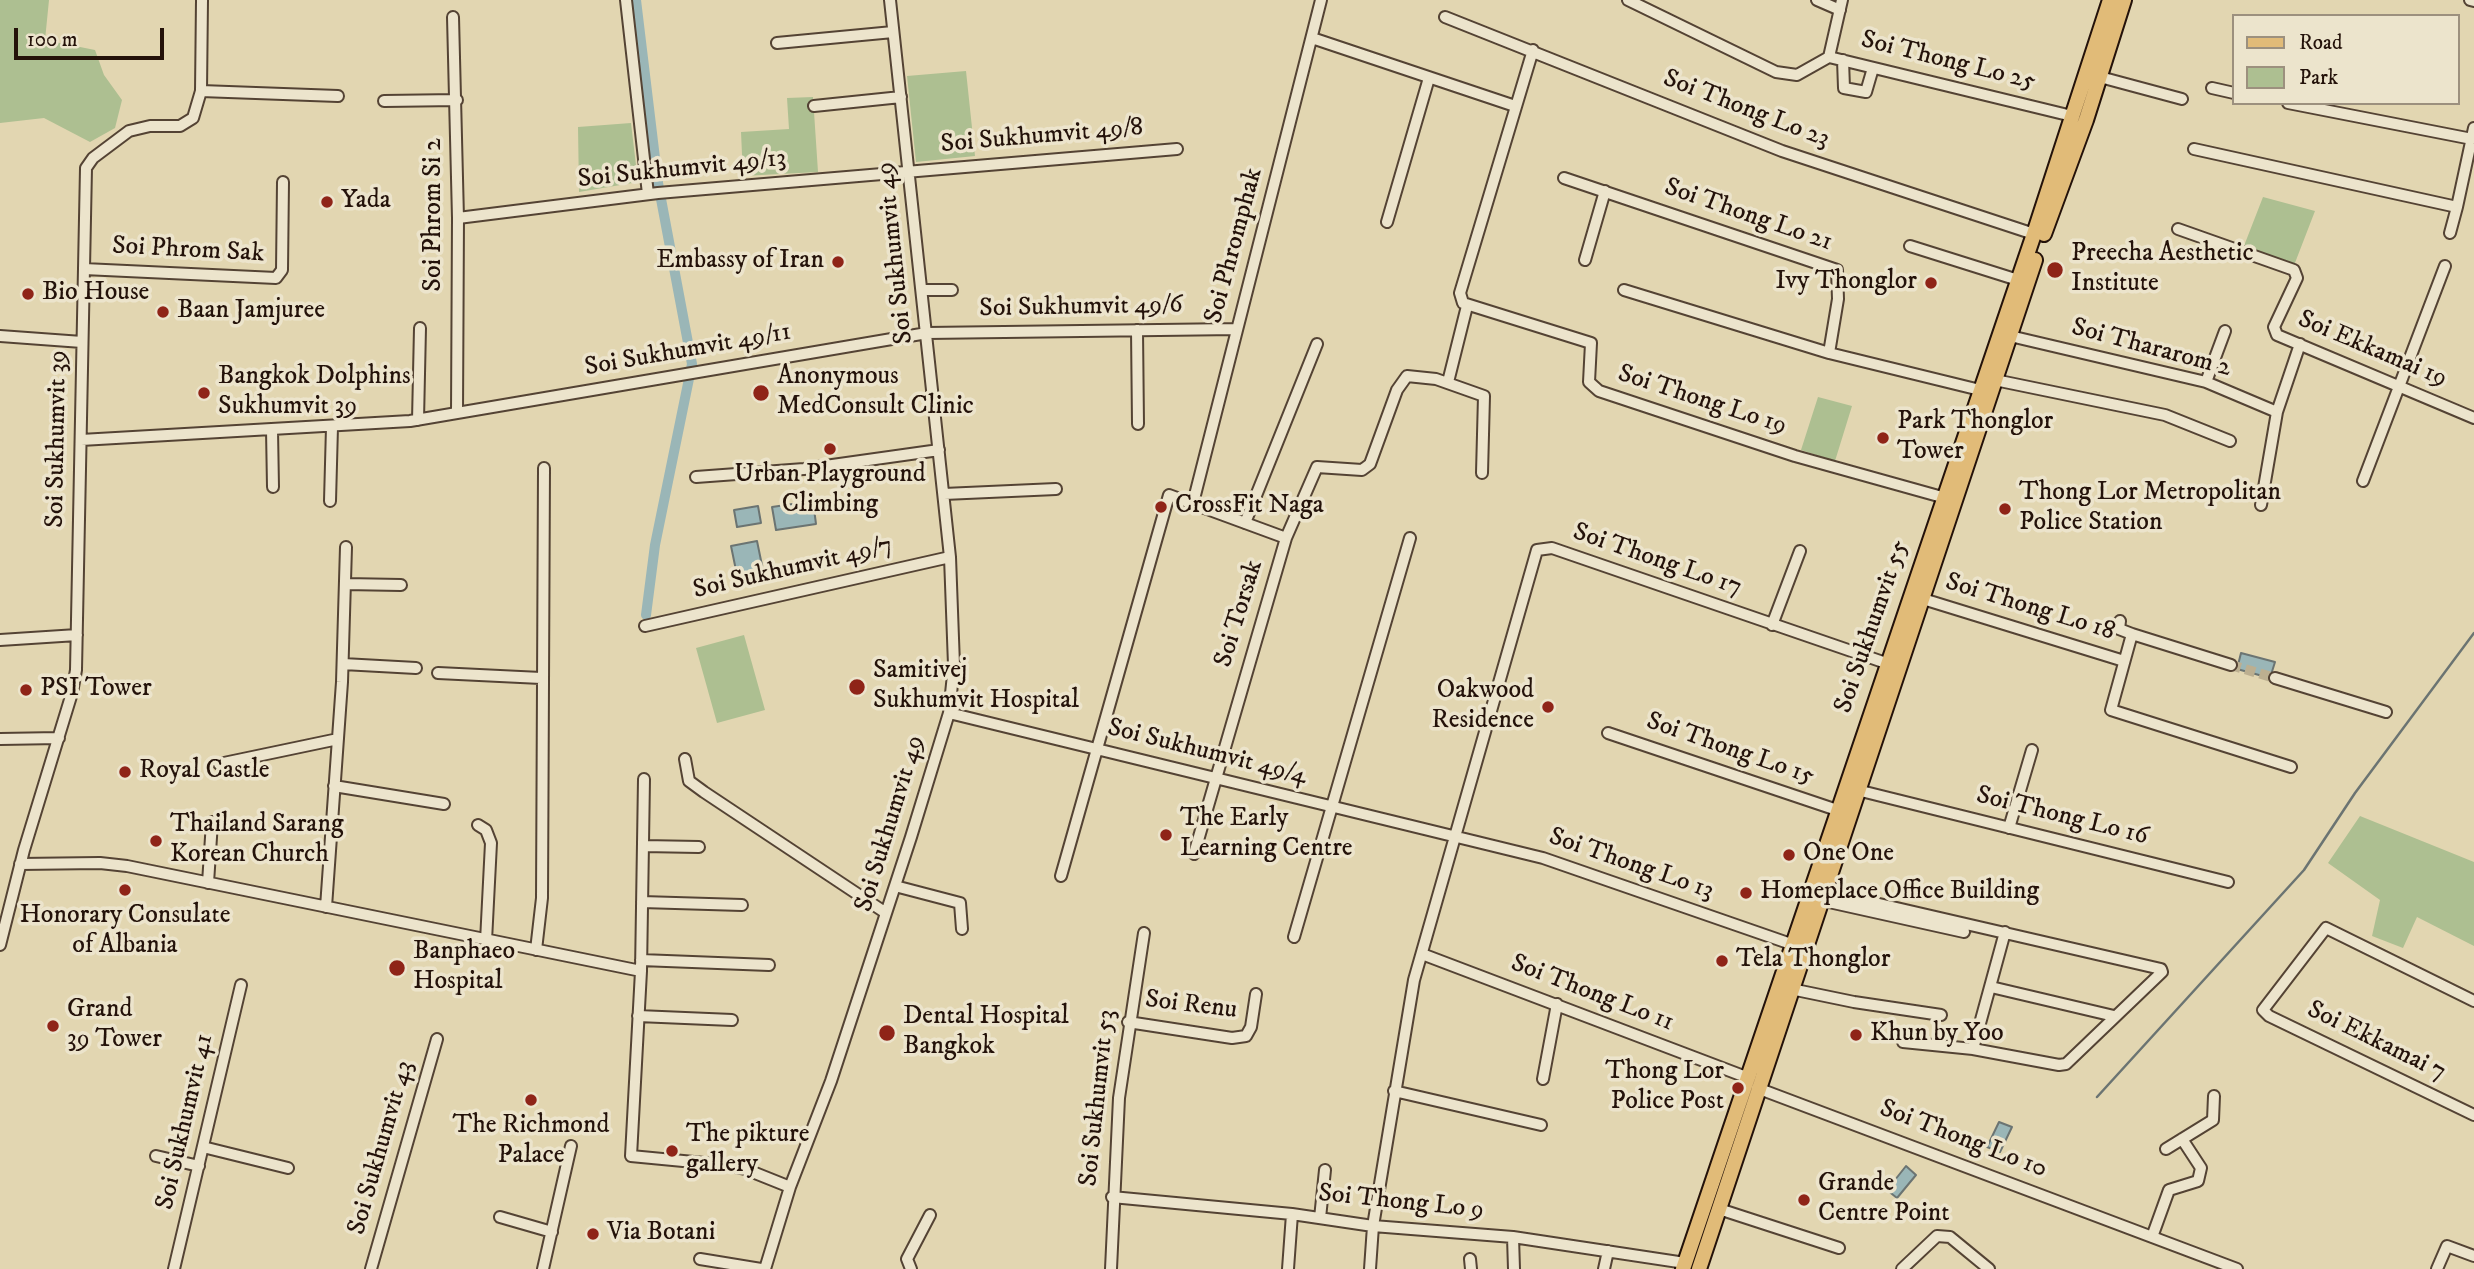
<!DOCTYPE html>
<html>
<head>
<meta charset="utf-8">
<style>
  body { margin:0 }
  #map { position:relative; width:2474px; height:1269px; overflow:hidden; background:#e2d6b1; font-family:"IM FELL DW Pica",serif }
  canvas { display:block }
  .legend { position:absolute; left:2232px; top:14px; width:228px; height:91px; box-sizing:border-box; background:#ece4cc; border:2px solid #9c907e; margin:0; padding:9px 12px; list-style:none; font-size:21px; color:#24120a }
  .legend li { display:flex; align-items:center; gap:14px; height:35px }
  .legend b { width:35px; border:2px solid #9c907e }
  .scale { position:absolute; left:14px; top:28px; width:150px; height:32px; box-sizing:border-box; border:4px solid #24120a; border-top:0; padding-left:9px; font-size:21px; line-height:24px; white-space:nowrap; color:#24120a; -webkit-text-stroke:5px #ece4cc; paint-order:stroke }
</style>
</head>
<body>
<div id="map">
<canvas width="2474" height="1269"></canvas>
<ul class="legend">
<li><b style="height:9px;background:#e1bb78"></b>Road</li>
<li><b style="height:19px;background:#adbf91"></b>Park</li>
</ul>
<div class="scale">100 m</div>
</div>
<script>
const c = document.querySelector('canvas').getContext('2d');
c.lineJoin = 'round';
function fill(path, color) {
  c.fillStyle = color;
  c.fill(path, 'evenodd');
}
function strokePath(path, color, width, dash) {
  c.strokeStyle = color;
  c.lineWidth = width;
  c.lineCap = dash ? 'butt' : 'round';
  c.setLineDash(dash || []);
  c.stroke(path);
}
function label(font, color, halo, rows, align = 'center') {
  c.font = font + ' "IM FELL DW Pica",serif';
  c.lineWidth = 7;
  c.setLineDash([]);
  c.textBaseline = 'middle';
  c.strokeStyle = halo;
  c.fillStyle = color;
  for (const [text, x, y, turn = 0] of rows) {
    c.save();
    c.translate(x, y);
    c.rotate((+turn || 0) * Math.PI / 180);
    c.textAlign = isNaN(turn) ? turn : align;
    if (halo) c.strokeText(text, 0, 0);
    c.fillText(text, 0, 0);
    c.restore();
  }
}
fill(new Path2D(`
  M0 0H49L45 40 95 50 104 75 122 100 115 128 90 142 44 118 0 123Z
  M966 71 975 156 916 162 907 76Z
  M813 97 818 172 743 176 741 132 789 129 787 98Z
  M631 123 638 182 579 192 578 127Z
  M2263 197 2315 211 2293 268 2242 251Z
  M1818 397 1852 406 1835 461 1801 450Z
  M744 635 765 710 717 723 696 648Z
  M2360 816 2474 862V946L2417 917 2403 948 2372 936 2380 900 2328 863Z`), '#adbf91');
const water = new Path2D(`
  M813 501 816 524 776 530 772 507Z
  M758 506 761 523 737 527 734 510Z
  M757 541 764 575 738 580 731 546Z
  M2241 653 2275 662 2270 678 2237 669Z
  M1999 1122 2012 1127 2000 1152 1987 1147Z
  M1906 1166 1916 1175 1897 1198 1887 1190Z`);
fill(water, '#9ab6b7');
strokePath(water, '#6b7472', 2);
strokePath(new Path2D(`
  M2097 1097 2304 870 2355 793 2474 633`), '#6b7472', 2.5);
strokePath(new Path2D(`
  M636 0 658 183 692 364 655 545 646 615`), '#9ab6b7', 10);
strokePath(new Path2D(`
  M2231 665 2275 678`), '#bcaf90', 10, [10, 5]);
const minor = new Path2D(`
  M626 0 648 194
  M1628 0 1776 72 1797 75 1829 57
  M1817 0 1840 10
  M2470 0 2474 1
  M453 17 458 218 457 413
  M1445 17 1782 151 2034 234
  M1312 38 1515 106
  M777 43 893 32
  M1533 50 1460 293 1463 303 1591 343 1589 382 1599 391 1795 456 1942 497
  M1829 57 2072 116
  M1829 57 1842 0
  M1843 60 1844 88 1866 92 1873 68
  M2100 77 2182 99
  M2212 88 2234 93
  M201 91 338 96
  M384 101 457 100
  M2288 103 2472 139
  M814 106 901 97
  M2194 149 2457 207 2474 128
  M1564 178 1837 270 1838 299 1829 353
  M458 218 658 193 1177 149
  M1387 222 1429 78
  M2178 229 2294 270 2297 278 2274 327 2277 335 2474 418
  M2450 233 2457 207
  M1910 246 2018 280
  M1585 260 1605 191
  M84 269 276 278 282 270 283 182
  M922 290H952
  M1624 290 1829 353 1980 390
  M1137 330 1138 424
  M0 336 82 342
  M2010 336 2206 382 2277 412
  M1995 380 2165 415 2230 441
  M1448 382 1467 306
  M2206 382 2225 331
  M418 420 420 328
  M272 430 273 487
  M81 440 410 421 927 333 1236 329
  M696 477 804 469 939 450
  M2363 481 2445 266
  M944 494 1056 489
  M330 501 332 427
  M1193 503 1321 0
  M2261 505 2277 412 2300 344
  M1245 523 1317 344
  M345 584 401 585
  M1923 599 2124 661
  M2120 621 2119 629 2132 634
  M1772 625 1800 551
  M645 626 950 557
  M0 640 77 635
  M343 664 416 668
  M2231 665 2132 634 2111 710 2291 767
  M438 673 541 678
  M2275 678 2386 712
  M949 713 1543 858 1791 944
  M1608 733 1837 810
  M0 739 59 738
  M685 759 689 781 704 792 886 913
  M219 764 338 739
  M644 779 641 971 631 1156 725 1165 745 1169 790 1187
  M334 786 444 804
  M1857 790 2228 882
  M478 825 486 830 491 843 486 941
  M2009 828 2032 750
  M643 846 699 847
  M1194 854 1286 538 1317 467 1362 470 1370 464 1397 390 1407 376 1436 379 1484 396 1482 473
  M20 864 100 863 127 866 641 971
  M1061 876 1169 495 1286 538
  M208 883 212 822
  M895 886 960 903 962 929
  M1823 891 2161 969 2162 972 2066 1064 2059 1065 1973 1049 1903 1042
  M1820 900 1964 932
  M642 902 742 905
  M326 907 342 682 346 547
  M1294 937 1410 538
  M0 945 24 850 72 693 76 670 86 168 93 158 129 131 150 126H180L193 118 201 91 202 0
  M536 950 542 898 544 468
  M1422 954 1746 1077
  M641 960 769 965
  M1991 987 2114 1016
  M1791 989 1854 1002 1941 1015
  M2474 1001 2326 928 2263 1010 2269 1016 2474 1115
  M638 1016 732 1020
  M1128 1022 1232 1038 1246 1036 1251 1027 1256 994
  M1973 1049 2005 932
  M1543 1079 1557 1004
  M1757 1088 2237 1269
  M1394 1091 1541 1125
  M203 1147 288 1168
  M2166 1149 2213 1120 2214 1096
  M156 1156 199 1166
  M1112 1197 1292 1214 1373 1226 1513 1237 1685 1263
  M1719 1209 1839 1248
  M500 1217 552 1232
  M1320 1218 1325 1170
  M1513 1237 1514 1269
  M2152 1237 2169 1190 2198 1181 2201 1168 2182 1139
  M700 1259 761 1269
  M1470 1259 1471 1269
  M174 1269 241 985
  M371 1269 437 1039
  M543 1269 571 1146
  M765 1269 790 1187 831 1081 911 837 949 713 954 665 950 557 890 0
  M911 1269 907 1259 930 1215
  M1111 1269 1119 1098 1144 933
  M1288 1269 1292 1214
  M1370 1269 1373 1226 1414 980 1537 550 1552 548 1886 663
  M1604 1269 1608 1251
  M1902 1269 1937 1236 1950 1237 1989 1269
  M2437 1269 2447 1246 2474 1256`);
const major = new Path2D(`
  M2044 234 2086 120 2124 0
  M1683 1269 2034 234 2110 0
  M1699 1269 2035 260`);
strokePath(minor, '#544334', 14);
strokePath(major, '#24120a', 18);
strokePath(minor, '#ece4cc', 10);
strokePath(major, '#e1bb78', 14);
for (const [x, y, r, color] of [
  [327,202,7,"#8f2418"],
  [838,262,7,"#8f2418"],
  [2055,270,9,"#8f2418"],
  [1931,283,7,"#8f2418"],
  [28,294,7,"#8f2418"],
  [163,312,7,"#8f2418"],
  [204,393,7,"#8f2418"],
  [761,393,9,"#8f2418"],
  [1883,438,7,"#8f2418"],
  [830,449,7,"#8f2418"],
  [1161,507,7,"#8f2418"],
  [2005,509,7,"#8f2418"],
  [857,687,9,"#8f2418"],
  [26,690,7,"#8f2418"],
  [1548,707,7,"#8f2418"],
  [125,772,7,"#8f2418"],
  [1166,835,7,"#8f2418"],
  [156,841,7,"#8f2418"],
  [1789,855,7,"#8f2418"],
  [125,890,7,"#8f2418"],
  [1746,893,7,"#8f2418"],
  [1722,961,7,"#8f2418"],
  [397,968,9,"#8f2418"],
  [53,1026,7,"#8f2418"],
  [887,1033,9,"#8f2418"],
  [1856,1035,7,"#8f2418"],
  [1738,1088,7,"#8f2418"],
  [531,1100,7,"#8f2418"],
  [672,1151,7,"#8f2418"],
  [1804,1200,7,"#8f2418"],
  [593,1234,7,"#8f2418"]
]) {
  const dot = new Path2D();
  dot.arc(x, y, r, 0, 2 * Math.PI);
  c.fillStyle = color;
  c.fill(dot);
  strokePath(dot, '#ece4cc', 2.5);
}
label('26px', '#24120a', '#ece4cc', [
  ["Soi Thong Lo 25",1948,62,14],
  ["Soi Thong Lo 23",1746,110,21],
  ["Soi Sukhumvit 49/8",1042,137,-5],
  ["Soi Sukhumvit 49/13",682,170,-6],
  ["Soi Phrom Si 2",435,215,-90],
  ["Soi Thong Lo 21",1748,216,19],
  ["Soi Phromphak",1235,246,-75],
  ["Soi Phrom Sak",188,251,3],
  ["Soi Sukhumvit 49",896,253,-96],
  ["Soi Sukhumvit 49/6",1081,308,-1],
  ["Soi Thararom 2",2151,349,15],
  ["Soi Ekkamai 19",2372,350,23],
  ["Soi Sukhumvit 49/11",688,351,-10],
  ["Soi Thong Lo 19",1702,401,18],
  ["Soi Sukhumvit 39",58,439,-89],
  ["Soi Thong Lo 17",1657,561,19],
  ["Soi Sukhumvit 49/7",793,569,-13],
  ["Soi Thong Lo 18",2030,608,17],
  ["Soi Torsak",1240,614,-73],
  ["Soi Sukhumvit 55",1873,627,-71],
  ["Soi Thong Lo 15",1730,750,19],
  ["Soi Sukhumvit 49/4",1207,753,14],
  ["Soi Thong Lo 16",2062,817,14],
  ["Soi Sukhumvit 49",891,824,-73],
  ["Soi Thong Lo 13",1631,865,19],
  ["Soi Thong Lo 11",1592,994,21],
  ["Soi Renu",1191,1006,7],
  ["Soi Ekkamai 7",2376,1042,26],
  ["Soi Sukhumvit 53",1099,1098,-84],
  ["Soi Sukhumvit 41",186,1122,-77],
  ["Soi Thong Lo 10",1963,1140,21],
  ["Soi Sukhumvit 43",382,1148,-74],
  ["Soi Thong Lo 9",1401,1203,6]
]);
label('26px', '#24120a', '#ece4cc', [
  ["Yada",341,202],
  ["Preecha Aesthetic",2071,255],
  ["Institute",2071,285],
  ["Embassy of Iran",824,262,"right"],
  ["Ivy Thonglor",1917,283,"right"],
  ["Bio House",42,294],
  ["Baan Jamjuree",177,312],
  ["Bangkok Dolphins",218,378],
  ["Sukhumvit 39",218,408],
  ["Anonymous",777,378],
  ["MedConsult Clinic",777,408],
  ["Park Thonglor",1897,423],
  ["Tower",1897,453],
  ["Urban Playground",830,476,"center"],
  ["Climbing",830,506,"center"],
  ["Thong Lor Metropolitan",2019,494],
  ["Police Station",2019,524],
  ["CrossFit Naga",1175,507],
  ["Samitivej",873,672],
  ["Sukhumvit Hospital",873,702],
  ["PSI Tower",40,690],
  ["Oakwood",1534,692,"right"],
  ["Residence",1534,722,"right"],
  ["Royal Castle",139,772],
  ["The Early",1180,820],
  ["Learning Centre",1180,850],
  ["Thailand Sarang",170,826],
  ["Korean Church",170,856],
  ["One One",1803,855],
  ["Homeplace Office Building",1760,893],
  ["Honorary Consulate",125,917,"center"],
  ["of Albania",125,947,"center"],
  ["Banphaeo",413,953],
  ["Hospital",413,983],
  ["Tela Thonglor",1736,961],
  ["Grand",67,1011],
  ["39 Tower",67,1041],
  ["Dental Hospital",903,1018],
  ["Bangkok",903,1048],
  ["Khun by Yoo",1870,1035],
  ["Thong Lor",1724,1073,"right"],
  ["Police Post",1724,1103,"right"],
  ["The Richmond",531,1127,"center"],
  ["Palace",531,1157,"center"],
  ["The pikture",686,1136],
  ["gallery",686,1166],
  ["Grande",1818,1185],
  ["Centre Point",1818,1215],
  ["Via Botani",607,1234]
], 'left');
</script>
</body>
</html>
